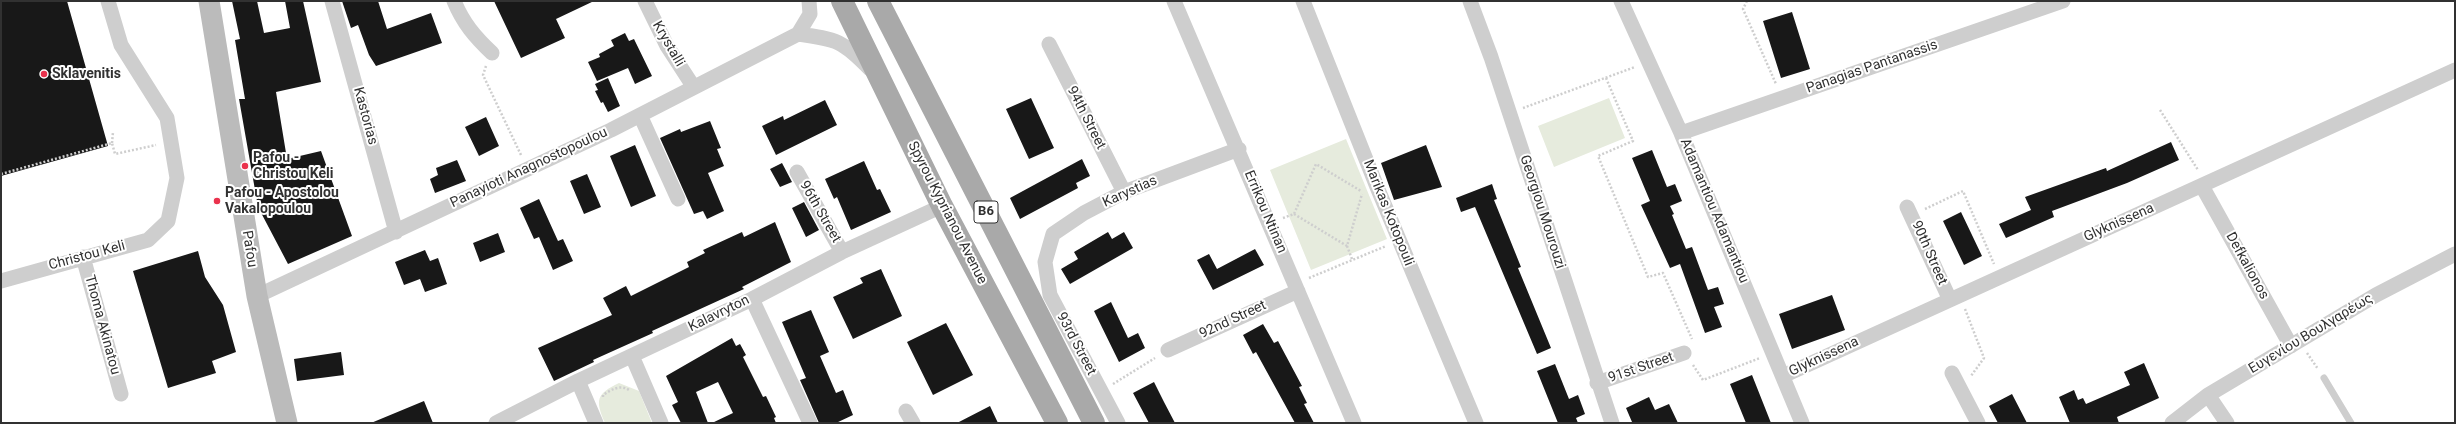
<!DOCTYPE html>
<html>
<head>
<meta charset="utf-8">
<style>
  body { margin:0 }
  #map { position:relative; width:2456px; height:424px; overflow:hidden; background:#fff; font-family:Roboto,sans-serif }
  canvas { display:block }
  .frame { position:absolute; inset:0; border:2px solid #313131; pointer-events:none }
</style>
</head>
<body>
<div id="map">
<canvas width="2456" height="424"></canvas>
<div class="frame"></div>
</div>
<script>
const c = document.querySelector('canvas').getContext('2d');
c.lineJoin = 'round';
function fill(path, color) {
  c.fillStyle = color;
  c.fill(path, 'evenodd');
}
function strokePath(path, color, width, dash) {
  c.strokeStyle = color;
  c.lineWidth = width;
  c.lineCap = dash ? 'butt' : 'round';
  c.setLineDash(dash || []);
  c.stroke(path);
}
function label(font, color, halo, rows, align = 'center') {
  c.font = font + ' Roboto,sans-serif';
  c.lineWidth = 4;
  c.setLineDash([]);
  c.textBaseline = 'middle';
  c.strokeStyle = halo;
  c.fillStyle = color;
  for (const [text, x, y, turn = 0] of rows) {
    c.save();
    c.translate(x, y);
    c.rotate((+turn || 0) * Math.PI / 180);
    c.textAlign = isNaN(turn) ? turn : align;
    if (halo) c.strokeText(text, 0, 0);
    c.fillText(text, 0, 0);
    c.restore();
  }
}
fill(new Path2D(`
  M1609 98 1625 138 1554 167 1538 126Z
  M1346 139 1387 239 1311 270 1270 170Z
  M619 383 639 391 652 423H605C595 400 596 394 619 383Z`), '#e6ebdd');
fill(new Path2D(`
  M1 1H67L108 146 1 176Z
  M232 1H257L264 33 290 28 285 1H303L321 82 276 92 287 159 321 151 352 236 288 264 258 207 239 99H245L235 40 240 39Z
  M342 1H378L387 29 431 13 442 43 376 66 369 55 358 25 351 28Z
  M494 1H594L556 19 565 38 521 58Z
  M1792 12 1810 69 1781 78 1763 21Z
  M625 33 629 41 634 39 652 76 635 84 628 68 597 81 588 62 600 57 599 54 614 46 611 40Z
  M608 78 620 106 608 112 603 102 601 103 595 91 598 90 595 84Z
  M1031 98 1054 148 1029 159 1006 109Z
  M825 100 837 125 776 155 762 126 783 116 784 120Z
  M486 117 499 146 479 156 465 127Z
  M710 121 721 148 717 149 724 166 708 173 724 211 707 219 703 211 694 214 660 138 680 129 681 132Z
  M2171 142 2179 160 2127 183 2052 211 2054 217 2006 238 1999 224 2031 210 2025 197 2106 168 2107 171Z
  M635 145 656 196 631 207 610 156Z
  M1426 145 1442 187 1394 200 1381 163Z
  M1652 150 1667 187 1675 184 1682 201 1670 206 1674 214 1672 215 1686 249 1692 247 1708 290 1718 287 1724 304 1714 307 1722 327 1705 333 1680 264 1670 268 1641 205 1650 201 1632 158Z
  M1082 159 1090 176 1076 183 1078 188 1020 219 1010 198Z
  M457 160 466 181 435 193 430 179 438 175 436 168Z
  M864 161 877 190 880 189 891 212 851 230 837 197 834 199 825 179Z
  M782 163 792 182 780 187 770 169Z
  M587 174 601 207 584 214 570 181Z
  M1492 184 1497 199 1494 200 1521 267 1518 268 1551 348 1537 354 1475 207 1461 212 1456 198Z
  M539 199 558 241 563 239 573 261 553 270 539 237 534 239 520 208Z
  M804 202 819 230 806 237 792 208Z
  M1961 212 1982 256 1964 265 1943 221Z
  M775 222 791 262 742 287 744 289 652 331 653 333 593 360 594 362 554 381 538 348 612 315 603 298 626 286 631 296 689 267 687 262 705 253 703 250 742 232 744 237Z
  M1108 232 1112 239 1124 232 1133 248 1070 284 1061 269 1078 259 1074 252Z
  M498 233 505 252 480 262 473 243Z
  M1255 249 1264 265 1213 290 1197 260 1209 254 1217 269Z
  M425 250 430 261 438 258 447 284 425 292 420 279 404 285 395 262Z
  M198 251 205 277 223 305 236 352 212 361 216 373 168 388 133 271Z
  M881 269 902 316 853 339 833 297 863 283 860 278Z
  M1832 295 1845 330 1792 349 1779 314Z
  M1111 302 1128 338 1138 333 1145 348 1119 362 1094 311Z
  M811 310 829 352 820 356 836 393 843 390 853 415 836 423H819L800 380 806 378 782 322Z
  M946 323 973 375 933 395 907 342Z
  M1263 324 1274 343 1278 341 1302 386 1299 387 1307 403 1304 404 1314 423H1295L1256 352 1253 354 1243 335Z
  M732 338 736 346 740 344 746 355 743 357 763 397 766 396 776 417 774 418 776 423H712L733 413 718 382 696 392 708 423H681L672 405 678 402 666 376Z
  M341 352 344 375 297 381 294 359Z
  M2144 363 2159 398 2117 417 2119 423H2070L2059 397 2074 390 2078 400 2083 398 2086 404 2130 385 2124 372Z
  M1555 364 1569 399 1578 395 1585 414 1576 418 1578 423H1558L1537 371Z
  M1752 375 1771 423H1746L1730 384Z
  M1154 382 1164 402 1175 423H1149L1133 393Z
  M2012 394 2027 423H1998L1989 406Z
  M1649 397 1655 410 1669 404 1678 423H1630L1632 422 1626 408Z
  M424 401 433 423H371Z
  M990 406 998 423H957Z`), '#181818');
strokePath(new Path2D(`
  M1747 1 1743 9 1776 84
  M486 66 483 75 521 155
  M1606 78 1633 141 1598 156 1648 277 1663 273 1692 339
  M1523 108 1635 67
  M2160 110 2198 170
  M112 143 113 132
  M1 174 112 143 115 154 156 145
  M1925 209 1963 191 1994 264
  M1294 214 1347 246
  M1283 218 1294 214 1316 164 1361 191
  M1352 259 1347 246 1362 194
  M1309 278 1386 246
  M1965 309 1984 358 1971 376
  M2307 353 2318 369
  M1693 365 1703 380 1760 358
  M1113 384 1155 358
  M603 397V395C611 390 620 384 629 390`), '#cecece', 2.5, [2, 2]);
strokePath(new Path2D(`
  M2324 378 2351 423`), '#cecece', 7);
strokePath(new Path2D(`
  M332 1 396 232
  M454 1C463 23 475 37 492 53
  M645 1 667 46 693 86
  M1174 1 1354 423
  M1303 1 1377 187 1476 423
  M1470 1 1491 57 1612 423
  M1621 1 1681 133 1802 423
  M798 34C837 39 843 41 870 69
  M798 34 810 14 809 1
  M1049 44 1124 192
  M640 115 678 199
  M1681 133 2063 1
  M797 172 842 252
  M2202 186 2291 346
  M1907 207 1950 300
  M83 257 121 394
  M1 281 148 240 168 221 177 178 167 118 121 45 108 1
  M257 296 611 130 798 34
  M752 299 810 423
  M1168 350 1298 291
  M632 356 661 423
  M1952 373 1978 423
  M1783 376 2455 70
  M578 381 596 423
  M1597 383 1684 353
  M2208 395 2227 423
  M906 411 913 423
  M496 423 578 381 752 299 842 252 942 206
  M1118 423 1050 295 1045 262 1053 234 1084 213 1124 192 1239 149
  M2172 423 2208 395 2376 295 2455 254`), '#cecece', 15);
strokePath(new Path2D(`
  M209 1 257 296 287 423`), '#bbb', 21);
strokePath(new Path2D(`
  M842 1 942 206 1057 423
  M878 1 1094 423`), '#a9a9a9', 22);
for (const [x, y, r, color] of [
  [44,74,4,"#ea324d"],
  [245,166,4,"#ea324d"],
  [217,201,4,"#ea324d"]
]) {
  const dot = new Path2D();
  dot.arc(x, y, r, 0, 2 * Math.PI);
  c.fillStyle = color;
  c.fill(dot);
  strokePath(dot, '#fff', 1.5);
}
for (const [x, y, w] of [
  [986,212,24]
]) {
  const box = new Path2D();
  box.roundRect(x - w / 2, y - 11, w, 22, 3);
  c.fillStyle = '#fff';
  c.fill(box);
  strokePath(box, '#313131', 1);
}
label('bold 13px', '#313131', null, [
  ["B6",986,212]
]);
label('14px', '#313131', '#fff', [
  ["Krystalli",668,44,60],
  ["Panagias Pantanassis",1872,67,-19],
  ["Kastorias",365,116,75],
  ["94th Street",1086,118,63],
  ["Panayioti Anagnostopoulou",529,168,-25],
  ["Karystias",1130,192,-24],
  ["Adamantiou Adamantiou",1714,211,67],
  ["96th Street",820,212,60],
  ["Errikou Ntinan",1265,212,67],
  ["Georgiou Mourouzi",1542,212,72],
  ["Spyrou Kyprianou Avenue",947,213,63],
  ["Marikas Kotopouli",1388,213,68],
  ["Glyknissena",2119,223,-24],
  ["Pafou",249,249,81],
  ["90th Street",1929,253,66],
  ["Christou Keli",87,256,-15],
  ["Defkalionos",2247,266,61],
  ["Kalavryton",719,314,-26],
  ["92nd Street",1233,320,-25],
  ["Thoma Akinatou",102,325,75],
  ["Ευγενίου Βουλγαρέως",2311,334,-31],
  ["93rd Street",1076,344,62],
  ["Glyknissena",1824,357,-25],
  ["91st Street",1641,368,-19]
]);
label('bold 14px', '#313131', '#fff', [
  ["Sklavenitis",52,74],
  ["Pafou -",253,158],
  ["Christou Keli",253,174],
  ["Pafou - Apostolou",225,193],
  ["Vakalopoulou",225,209]
], 'left');
</script>
</body>
</html>
